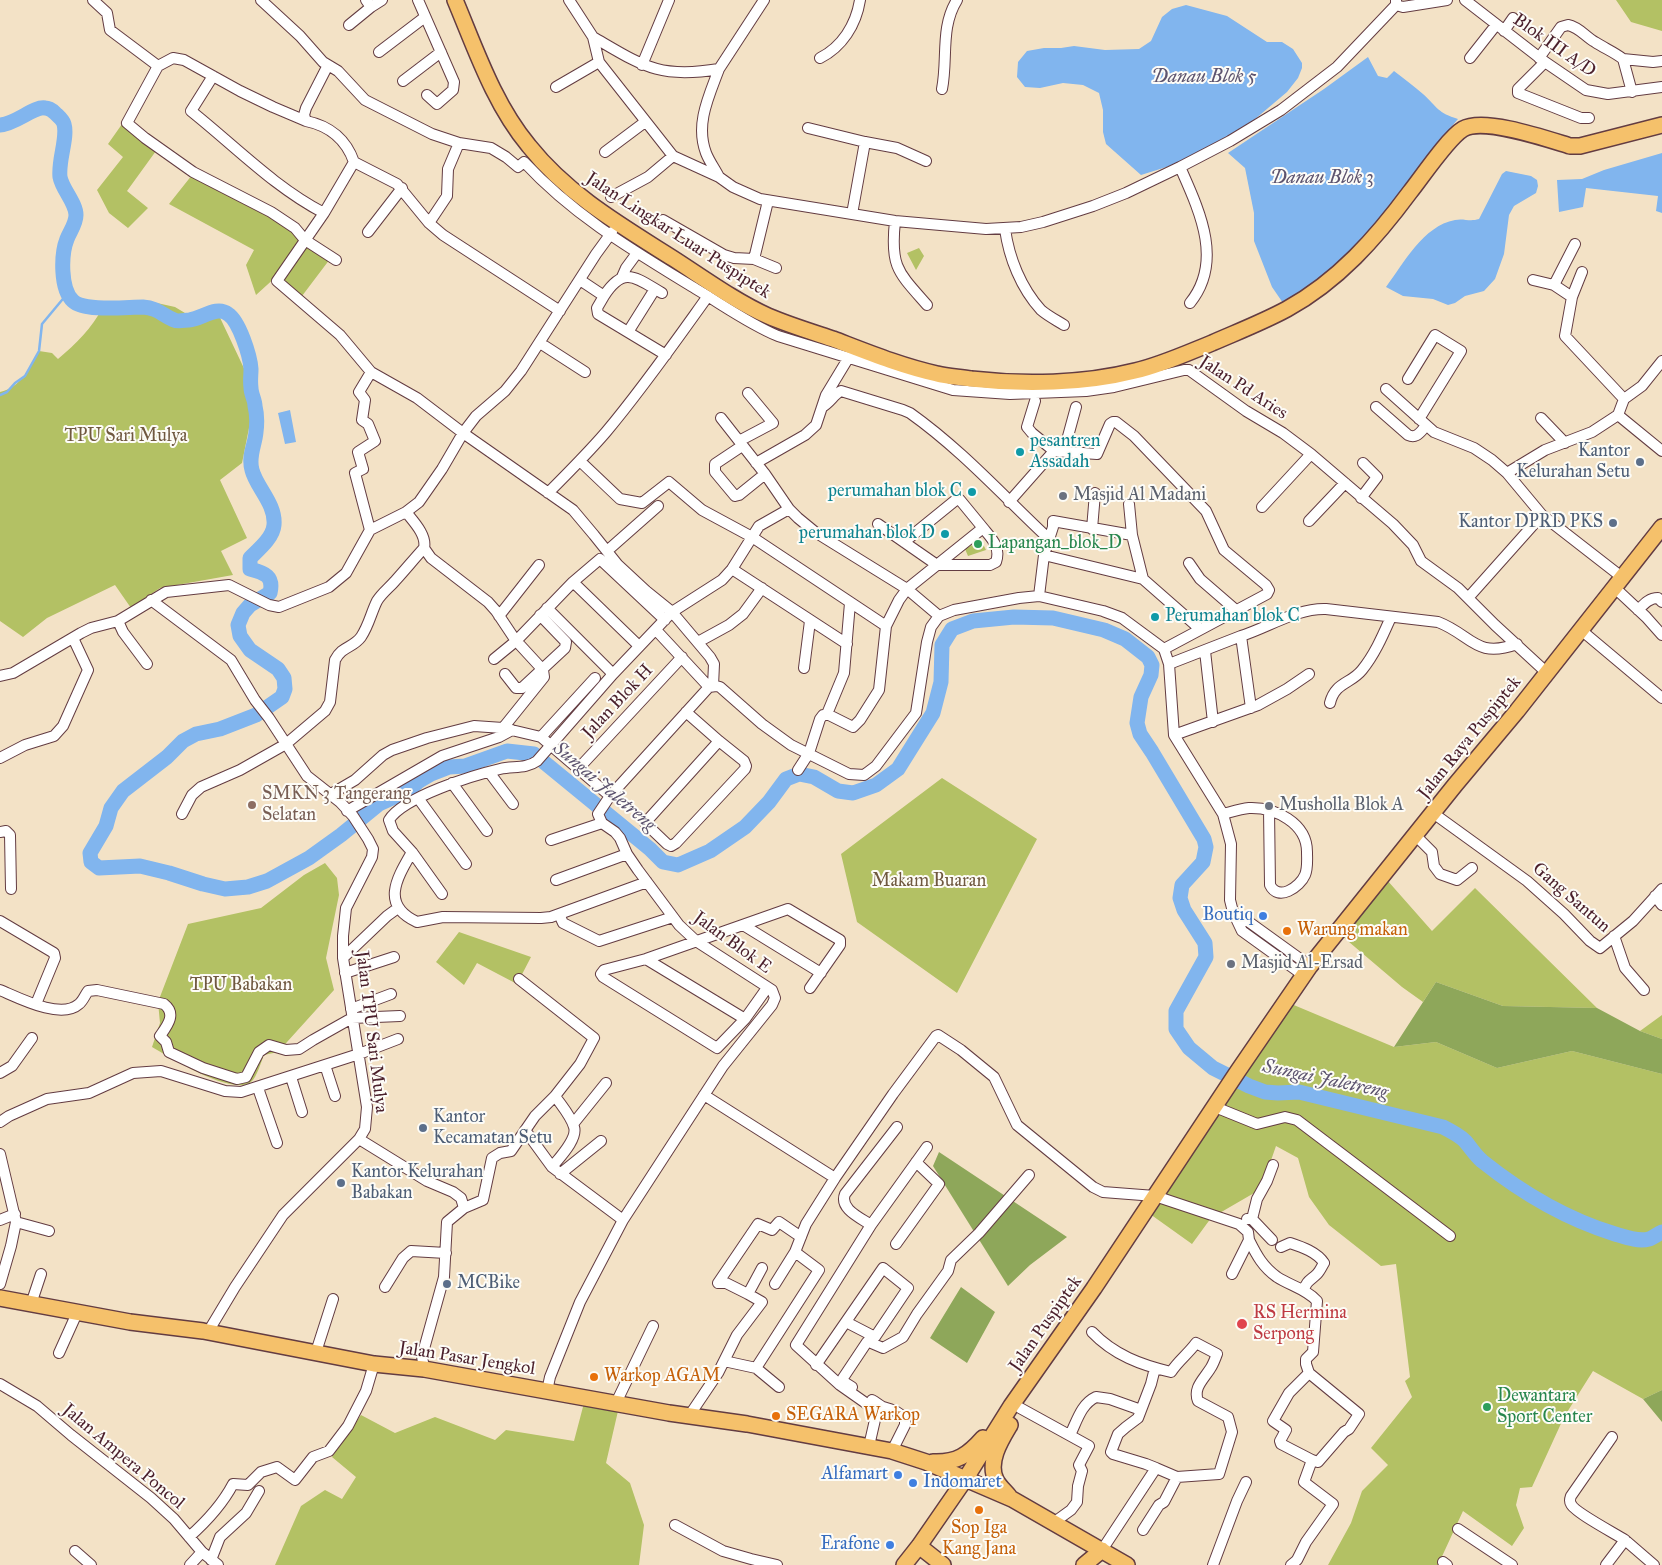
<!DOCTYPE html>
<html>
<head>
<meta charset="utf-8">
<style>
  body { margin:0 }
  canvas { display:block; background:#f3e2c6 }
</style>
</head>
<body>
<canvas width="1662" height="1565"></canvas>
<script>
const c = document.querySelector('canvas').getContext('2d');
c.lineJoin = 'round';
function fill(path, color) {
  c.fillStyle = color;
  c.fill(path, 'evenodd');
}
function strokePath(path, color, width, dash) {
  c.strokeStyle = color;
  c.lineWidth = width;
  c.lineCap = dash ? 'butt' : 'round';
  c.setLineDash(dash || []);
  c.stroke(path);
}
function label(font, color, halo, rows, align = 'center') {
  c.font = font + ' "IM FELL Great Primer",serif';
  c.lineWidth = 4;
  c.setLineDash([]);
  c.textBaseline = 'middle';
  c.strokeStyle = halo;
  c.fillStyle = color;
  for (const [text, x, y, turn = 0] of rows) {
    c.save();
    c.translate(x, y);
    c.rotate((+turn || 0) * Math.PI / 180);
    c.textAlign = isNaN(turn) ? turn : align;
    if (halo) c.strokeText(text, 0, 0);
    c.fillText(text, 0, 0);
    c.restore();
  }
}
fill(new Path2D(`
  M1616 0H1662V31L1631 22Z
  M127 117 161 144 127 191 148 208 128 228 109 213 97 190 123 157 108 144Z
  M196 170 333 255 302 296 278 275 256 295 246 265 254 250 169 204Z
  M919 248 924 256 916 270 907 253Z
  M157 303 175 307 190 316 214 305 250 381 251 418 242 463 220 480 247 538 221 551 233 575 160 588 131 608 115 585 47 618 23 637 0 621V392C20 388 30 368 39 351L52 353 58 359C77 343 91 329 103 307Z
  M981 540 986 550 968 556 965 549Z
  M942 778 1037 839 957 993 857 922 841 854Z
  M325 863 337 878 339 895 326 958 334 990 278 1052 264 1055C261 1062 257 1077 251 1082 231 1096 171 1058 152 1047L160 1023 158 1002 188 924 261 908 304 875Z
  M1387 880 1432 931 1475 888 1597 1008 1503 1006 1436 982 1423 1002 1402 987 1342 936Z
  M459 932 531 957 517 984 477 963 464 985 436 962Z
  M1289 1003 1394 1047 1436 1042 1497 1068 1572 1051 1662 1074V1390L1643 1399 1593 1371 1564 1417 1532 1487 1520 1488 1516 1505 1524 1528 1512 1546 1463 1511 1438 1565H1328L1351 1523 1362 1491 1388 1465 1371 1448 1412 1397 1405 1381 1410 1377 1396 1264 1381 1266 1329 1225 1309 1197 1298 1158 1276 1146 1261 1189 1211 1218 1192 1244 1150 1214Z
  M1662 1015V1039L1640 1031Z
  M584 1403 618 1411 606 1463 630 1483 644 1525 639 1565H275L301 1506 325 1490 342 1499 356 1477 332 1457 361 1415 395 1433 435 1417 495 1440 506 1430 574 1441Z`), '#b3c164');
fill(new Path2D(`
  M1436 982 1503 1006 1597 1008 1640 1031 1662 1039V1074L1572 1051 1497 1068 1436 1042 1394 1047Z
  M939 1152 1067 1237 1030 1265 1008 1286 933 1166Z
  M961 1287 995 1312 967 1363 930 1338Z
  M1662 1390V1422L1643 1399Z`), '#8ea75a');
fill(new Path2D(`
  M1186 5 1227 16 1267 42H1282L1293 49 1302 63V68L1298 78 1287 92 1248 125 1176 164 1141 175 1106 144 1103 132V110L1099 93 1083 85 1063 83 1040 88 1025 87 1017 77 1018 62 1027 51 1044 48H1061L1074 46 1105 50 1139 49 1151 41 1162 17 1172 9Z
  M1368 57 1378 76 1387 78 1394 71C1404 79 1414 86 1423 94 1437 107 1438 113 1458 119 1446 133 1433 148 1422 163 1404 187 1389 212 1369 234 1344 262 1314 283 1283 303L1272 287 1254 241V213L1245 168 1228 153 1324 89Z
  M1662 153V213L1656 211 1658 196 1586 188 1583 207 1559 212 1557 180 1582 179 1604 170Z
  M1506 171 1531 176 1537 180 1538 186 1536 193 1514 206 1509 215 1504 254 1495 279 1484 291 1465 296 1455 303 1448 305 1433 299 1403 296 1386 287C1404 263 1423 226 1455 220 1464 218 1469 222 1479 219L1502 174Z
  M290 410 296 442 285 444 278 413Z`), '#81b5ee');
strokePath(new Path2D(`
  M0 395 7 392 15 383 25 376 39 351 42 324 67 294`), '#81b5ee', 2.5);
strokePath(new Path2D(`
  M0 125C16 124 34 106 45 108 48 108 52 110 55 113 58 116 63 120 64 124 68 138 58 160 60 177 62 189 76 203 76 215 76 224 70 231 67 239 61 254 60 289 73 301 85 312 126 307 143 307 158 308 162 315 174 320 178 322 185 320 189 320 202 319 216 305 228 314 239 321 250 355 251 369 251 375 250 381 251 388 251 394 255 400 255 406 257 414 257 424 256 432 255 445 248 456 252 470 256 487 276 504 274 525 273 538 258 550 250 558V569C265 573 274 576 270 593L250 605 243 613 238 625 240 636 250 650 278 669 284 678 285 689 282 697 256 715 220 729 196 734 183 741 167 757 123 791 111 808 106 826 90 853 91 862 99 868 140 866 169 873 203 884 225 889 248 887 267 881 309 858 341 835 379 804 408 791 419 781 431 774 449 767 465 766 507 751 534 754 650 849 663 862 678 865 710 851 745 827 769 802 786 779 799 774 814 777 838 791 853 793 876 785 898 769 933 713 941 682 942 645 952 629 973 621 1014 617 1053 618 1104 630 1125 639 1148 657 1152 665 1151 675 1141 697 1137 723 1140 734 1152 752 1204 839 1206 847 1203 862 1182 885 1180 898 1184 910 1205 943 1206 957 1176 1011V1029L1189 1048 1213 1068 1249 1086 1265 1092 1278 1093 1299 1092 1443 1127C1451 1131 1459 1135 1465 1141 1471 1148 1475 1155 1482 1161 1522 1193 1566 1219 1615 1234 1625 1237 1638 1242 1649 1239 1653 1238 1657 1234 1662 1232`), '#81b5ee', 15);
const street = new Path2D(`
  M93 0 107 13 110 30 158 66 173 58 184 60 240 91 273 107 306 121
  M261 0 300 36 323 62 338 71 365 100 432 134 459 143 491 148 506 157 518 167 524 162C574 216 634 251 696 289 723 305 749 324 778 336L953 390 1010 394 1086 391 1114 387 1184 370H1189L1246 411 1283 433 1311 454 1393 524 1413 545 1421 561 1458 588 1495 625 1546 672
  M366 0 371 7 382 0
  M418 0 454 82 453 90 437 104 427 95
  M569 0 593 37 599 62 673 156 719 177 733 187 760 199 895 221 986 229 1021 227 1043 222 1093 206 1126 193 1180 167 1230 141 1281 110 1337 67 1396 5
  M1396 0V5L1403 7 1447 0
  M1465 0 1545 62 1586 90 1608 94 1662 87
  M349 25 371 7
  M1504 31 1513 18
  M593 37C643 66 659 79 719 69L764 0
  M379 52 425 17
  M820 58C842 47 856 25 860 0
  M1470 58 1496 25
  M1539 58 1561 27 1568 25C1579 27 1586 37 1595 42 1604 48 1614 52 1623 59
  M1545 62 1518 89V93L1581 118H1589
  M328 65 306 108 304 115 306 121C330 126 346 139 354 162L397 184 429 223 443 235 560 311
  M642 65 669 0
  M158 66 127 123 145 138 193 172 271 212 295 228 305 240 336 260
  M719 69C709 96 695 124 706 153 709 161 715 169 719 177
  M213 76 191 111C235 146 274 187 324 213L354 162
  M403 81 441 52
  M556 87 599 62
  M942 89C948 59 940 27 957 0
  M1632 92 1623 59 1653 62 1662 61
  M808 128 865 142 897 148 926 161
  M605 152 645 122
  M1180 167C1199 210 1224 261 1190 303
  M611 197 648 177 673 156
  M324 213 277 281 340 335 371 372 417 398 463 433 573 510 594 535 618 565 646 591 672 612 710 657 714 664 713 686
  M852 214 865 142
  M663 220 724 255 734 258 754 259 776 268
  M895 221C890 267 898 272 927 305
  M429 223 447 196 448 169 459 143
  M1005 229C1009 258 1021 288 1041 310 1048 316 1056 320 1064 325
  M368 232 402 188
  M754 259 768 201
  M1582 272 1572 297 1565 336 1624 399
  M622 277 626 268 637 253
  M580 280 604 296 597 308 598 314 666 355
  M1533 280 1554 285 1572 297
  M1554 285 1575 244
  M604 296C624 265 636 278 662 293
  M628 332 655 289
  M540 343 585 372
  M1408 379 1435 335 1461 351 1419 419
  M1386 389 1434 432 1474 448 1492 460 1507 473 1542 515 1623 578
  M1035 401 1027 427 1032 433 1054 451 1097 454 1110 424 1113 422H1116L1134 436 1206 511 1224 550 1266 585 1269 590 1267 594 1164 649
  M822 407C830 403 834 394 841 391L903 410 910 413C962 450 1003 496 1049 539
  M1376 407 1408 435C1417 439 1420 432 1426 426
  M1618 415 1662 451
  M721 418 765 474 789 509 798 518 815 532 907 589 939 616
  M1541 418 1565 443
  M739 441 773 423 748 393
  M742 446 715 464V472L735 496 739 495 765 474
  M1064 451 1076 407
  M580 461 620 499 642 503 669 482 702 510 752 537 886 626
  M756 463 805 435 816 425 826 395 849 357
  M1507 473 1545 450 1592 432 1618 415 1624 399 1642 386 1662 361
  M548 493C568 473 588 453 606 432 643 388 675 342 708 296
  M1361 498 1377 477 1363 463
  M1009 502 1054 451
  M1129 504 1132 535 1143 579 1200 629
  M1262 507 1311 454
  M1309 521 1345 483
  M1092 529 1095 493
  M370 530 355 473 363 469 358 452 375 441 368 424 362 420 365 400 359 392 371 372
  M904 542 957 499 960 500 983 528
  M424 548 431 558 488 602 496 611 516 641
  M607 551 658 506
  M1044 555 1143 579
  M1189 563 1200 579 1237 611
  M732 569 847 644
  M573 582 639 646
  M1615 588 1646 617 1662 635
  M1039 596 1044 555 1053 527V521L1132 535
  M1468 598 1542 515
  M151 600 231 660 255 700 269 718 307 776 340 802 353 816 368 839 373 849 372 857 346 908 343 936V958L367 1107 365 1129 359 1139 283 1215 235 1287 208 1332
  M850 603 844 673 827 714 853 727 860 720 879 690 886 626 899 600 907 589 983 528C992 539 1001 547 996 562L990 565H937L878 524
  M547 608 613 674
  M1638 610C1644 604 1649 598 1658 598L1662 602
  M499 616 539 565
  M118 621 123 632 147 664
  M656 630 709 687
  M1581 630 1662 698
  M1241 636C1269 627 1297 608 1326 609L1438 622C1472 635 1475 659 1517 644
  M698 642 729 625 743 614 762 588
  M1205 651 1213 722
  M494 659 516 641 573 582 600 559 665 620
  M1169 664 1241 636 1251 708
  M804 668 810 621
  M505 674 516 688H522L565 648 566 642 540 615
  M0 676 13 673 81 633 91 628 118 621 166 592 229 585 269 605 279 607 329 587 346 573 370 530 406 512 419 502 442 469 463 433 476 416 505 391 521 371 596 254 612 232
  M1330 703C1335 682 1351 684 1362 670 1375 654 1383 635 1391 617
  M686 712 719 741 744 761 746 766 745 769 676 843 671 846 667 844 645 823 719 741
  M503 728 544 677 543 670 520 645
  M1174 735 1258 705 1287 689 1309 674
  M541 737 595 678
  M0 758 25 745 54 736 63 726 88 670 73 638
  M578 769 682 657
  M798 770 809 753 820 719 823 715H829
  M489 772 513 804
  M452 783 487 831
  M331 794 355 780 383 755 392 750 427 738 474 726 503 728 541 737 610 796
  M418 798 466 864
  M347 811 442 756 499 737 512 730
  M1433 813 1527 881 1564 914 1590 941 1600 948 1633 921 1662 889
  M182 814 192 795 201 787 240 770 286 744 325 711 330 702 335 660C342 646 353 648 361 637 369 625 371 613 377 601 382 593 389 588 395 581 405 570 414 559 424 548 427 535 413 521 406 512
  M1223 814C1231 812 1240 809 1249 808 1275 807 1307 823 1307 852 1307 859 1308 868 1305 875 1300 887 1278 902 1270 885L1269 810
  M0 832 6 831 10 835 11 889
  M1415 835 1432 852 1434 866 1440 874 1457 880 1472 868
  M551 840 602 823
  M412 852C397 878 380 905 417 922L443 917 541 918 551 917 647 882
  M556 880 627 854
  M442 894 412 852 393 831 389 820C403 797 474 775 500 769 513 766 526 769 537 761L613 674 672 612 722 580 732 569 759 526 789 509
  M1655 896 1662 905
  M559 914 563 923 599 941 673 917
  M1235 916 1249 922 1310 966
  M0 921 54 953 55 958 36 1004
  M743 925 821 973
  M1614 936 1625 968 1644 990
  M343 958 387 916 398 908
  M646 959 745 1019 717 1048 603 977 601 974 604 970 646 959 788 909 840 940V945L810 988
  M345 973 394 957
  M0 990C19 998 61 1020 79 1004 83 1001 85 995 88 991L97 990 164 1004C177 1014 167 1026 160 1036L166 1042 169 1052 203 1068 237 1079 246 1077 259 1052 269 1045 286 1050 299 1049 313 1040 352 1018 400 1016
  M351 1009 391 994
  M745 1019 767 988
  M325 1065 335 1096
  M0 1073 12 1066 32 1038
  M291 1077 302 1112
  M258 1088 277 1143
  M704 1095 835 1178
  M1215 1107 1257 1124 1285 1117 1297 1120 1450 1236
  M0 1122 9 1116 47 1099 89 1093 133 1073 161 1071 225 1091 241 1092 359 1054 398 1039
  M573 1124 606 1083
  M525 1130 552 1167 623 1220
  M359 1139 427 1181 453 1192 461 1198 464 1208
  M0 1154 16 1222 11 1246 0 1284
  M552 1167C559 1158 578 1139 574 1127 571 1116 561 1105 555 1096
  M560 1174 601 1141
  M1247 1219H1252L1272 1240
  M1252 1219 1257 1199 1267 1181 1273 1165
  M0 1220 15 1214
  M16 1222 49 1231
  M871 1225 927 1147
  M1249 1240C1257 1256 1263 1267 1277 1277 1291 1286 1306 1289 1317 1301L1313 1352 1306 1359V1364L1309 1373 1359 1414 1349 1429 1344 1432 1318 1462 1312 1460
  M896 1244 939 1184 916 1162
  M1281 1247 1290 1243C1302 1247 1317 1252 1324 1263 1322 1266 1320 1271 1317 1274 1311 1280 1306 1281 1304 1290
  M718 1283 758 1224 772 1230 779 1222 801 1237
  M718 1283H726L748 1294
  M775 1284 795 1252
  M385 1287 403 1258 411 1251 446 1253
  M31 1304 41 1274
  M1092 1332C1114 1355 1141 1365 1171 1372 1178 1361 1188 1354 1196 1343L1217 1354C1215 1359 1213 1365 1210 1369 1203 1380 1193 1388 1198 1401L1228 1417 1232 1432 1219 1474 1177 1477 1156 1468 1102 1550
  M316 1352 333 1299
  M59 1353 77 1313
  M724 1361 756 1368
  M816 1365 883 1268 908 1288 875 1337 846 1322
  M1155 1368 1151 1384 1138 1418 1126 1427 1118 1434 1111 1452 1113 1454 1146 1464 1156 1468
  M424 1369 422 1356 444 1277 447 1222 464 1208 483 1200 492 1158 500 1153 511 1151 535 1116 555 1096 580 1064 594 1038 519 979
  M0 1384 37 1406 71 1435 151 1498 174 1519 202 1552 218 1565
  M779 1387 756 1368 819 1270 795 1252 806 1224 835 1178 893 1094 936 1036 938 1035 961 1050 994 1077 1017 1125 1093 1187 1103 1192 1155 1196 1239 1224 1248 1232 1249 1240 1232 1274
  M852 1387 844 1382 843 1378 867 1342H869L883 1348 903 1337 917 1314 948 1271 951 1260 979 1233 1029 1175
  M547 1391 550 1377 580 1302 623 1220 723 1066 772 1005 775 998 772 990 696 941 679 925 638 870 627 854 620 838 615 832 602 823 598 814 610 796 709 687 716 686 720 687 762 724 791 745 849 774 864 775 876 766 916 713 927 642 931 627 939 616 954 610 1019 598 1039 596 1103 611 1122 618 1164 649 1169 664 1174 735 1223 814 1231 844 1230 900 1233 912 1242 931 1303 975
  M872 1400C876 1402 880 1406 883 1407 892 1410 899 1411 905 1419V1425L892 1451
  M616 1403 653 1326
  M1020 1408 1089 1446 1079 1465 1082 1471 1078 1486 1077 1502 1071 1510 1053 1523
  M689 1416 718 1373 737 1335 762 1302 748 1294 762 1268
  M1070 1435C1077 1421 1081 1404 1096 1397L1110 1399 1141 1410
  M1612 1437 1571 1496C1570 1499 1569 1501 1571 1504 1574 1512 1616 1534 1625 1540
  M869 1446 877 1411 840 1385 796 1345 871 1225C861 1218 839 1209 845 1194L897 1127
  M675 1525 723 1551 751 1559 777 1565
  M1458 1529 1512 1565
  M1143 1530 1159 1505 1164 1502 1177 1477
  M189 1537C207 1521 222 1505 233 1484L248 1485 261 1472 277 1467 295 1480 313 1457 329 1451 348 1426 366 1391 374 1364
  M75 1551 91 1565
  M211 1560 220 1537 246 1513 259 1491
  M1443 1562 1447 1565
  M190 1565 202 1552
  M1213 1565 1237 1501 1246 1482
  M1291 1565 1297 1560 1306 1542 1333 1504 1304 1482 1312 1460 1281 1444 1280 1441 1286 1430 1273 1421 1289 1393 1309 1373
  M1606 1565 1625 1540 1654 1565`);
const primary = new Path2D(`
  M455 0C476 50 494 104 529 146 568 195 622 226 674 259 705 279 735 301 768 316 789 325 812 332 833 339 867 352 901 366 937 374 948 377 960 377 971 379 1023 385 1084 384 1135 371 1161 365 1187 353 1212 343 1237 332 1263 322 1287 309 1338 281 1376 238 1410 192 1422 177 1448 138 1463 129 1484 117 1547 139 1570 146H1580L1662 125
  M0 1298 130 1322 203 1331 374 1364 424 1369 669 1413 747 1424 892 1451 926 1462 1012 1499 1127 1565
  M933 1462C957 1463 968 1455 983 1438
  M1009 1496C1005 1491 999 1486 996 1480 987 1462 1001 1440 1010 1425
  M919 1546 943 1565
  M904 1565 919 1546 966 1478 1011 1406 1094 1288 1238 1071 1310 966 1455 785 1517 711 1662 527
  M1084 1565 1102 1550`);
strokePath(street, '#633c42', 12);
strokePath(primary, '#633c42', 18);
strokePath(street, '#fff', 10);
strokePath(primary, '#f5c16b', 15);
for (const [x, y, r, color] of [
  [1020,452,5,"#0f9aa8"],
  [1640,462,5,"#5c6f8a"],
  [972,492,5,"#0f9aa8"],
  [1063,496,5,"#6b7280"],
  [1613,523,5,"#5c6f8a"],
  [945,534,5,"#0f9aa8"],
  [978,544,5,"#2e9e5b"],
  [1155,617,5,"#0f9aa8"],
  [252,805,5,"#8d6e63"],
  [1269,806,5,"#6b7280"],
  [1263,916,5,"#3f7fe0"],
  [1287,931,5,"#e8710a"],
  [1231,964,5,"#6b7280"],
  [423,1128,5,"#5c6f8a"],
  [341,1183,5,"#5c6f8a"],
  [447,1284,5,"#5c6f8a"],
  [1242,1324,6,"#e0444e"],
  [594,1377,5,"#e8710a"],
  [1487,1407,5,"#2e9e5b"],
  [776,1416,5,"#e8710a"],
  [898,1475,5,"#3f7fe0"],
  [913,1483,5,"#3f7fe0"],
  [979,1510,5,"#e8710a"],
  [890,1545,5,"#3f7fe0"]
]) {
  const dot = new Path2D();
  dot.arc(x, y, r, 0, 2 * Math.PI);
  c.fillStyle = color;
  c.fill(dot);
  strokePath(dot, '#fdfcf7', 2);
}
label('18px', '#4a1f2b', '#fdfcf7', [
  ["Blok III A/D",1554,46,35],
  ["Jalan Lingkar Luar Puspiptek",678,236,33],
  ["Jalan Pd Aries",1243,388,33],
  ["Jalan Blok H",618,702,-47],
  ["Jalan Raya Puspiptek",1470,738,-51],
  ["Gang Santun",1571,898,41],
  ["Jalan Blok E",732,943,36],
  ["Jalan TPU Sari Mulya",371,1032,83],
  ["Jalan Puspiptek",1046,1324,-55],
  ["Jalan Pasar Jengkol",467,1359,9],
  ["Jalan Ampera Poncol",123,1457,40]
]);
label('18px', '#6f583f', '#fdfcf7', [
  ["TPU Sari Mulya",126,437],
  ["Makam Buaran",929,882],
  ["TPU Babakan",241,986]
]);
label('18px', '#0d838f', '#fdfcf7', [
  ["pesantren",1030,442],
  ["Assadah",1030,463],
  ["perumahan blok C",962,492,"right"],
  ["perumahan blok D",935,534,"right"],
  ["Perumahan blok C",1165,617]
], 'left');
label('18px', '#4e5e75', '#fdfcf7', [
  ["Kantor",1630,452,"right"],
  ["Kelurahan Setu",1630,473,"right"],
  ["Kantor DPRD PKS",1603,523,"right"],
  ["Kantor",433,1118],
  ["Kecamatan Setu",433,1139],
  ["Kantor Kelurahan",351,1173],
  ["Babakan",351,1194],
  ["MCBike",457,1284]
], 'left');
label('18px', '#5b616d', '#fdfcf7', [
  ["Masjid Al Madani",1073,496],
  ["Musholla Blok A",1279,806],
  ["Masjid Al-Ersad",1241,964]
], 'left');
label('18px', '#27864d', '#fdfcf7', [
  ["Lapangan_blok_D",988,544],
  ["Dewantara",1497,1397],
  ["Sport Center",1497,1418]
], 'left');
label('18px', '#785e54', '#fdfcf7', [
  ["SMKN 3 Tangerang",262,795],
  ["Selatan",262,816]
], 'left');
label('18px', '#366cbe', '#fdfcf7', [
  ["Boutiq",1253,916],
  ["Alfamart",888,1475],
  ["Indomaret",923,1483,"left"],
  ["Erafone",880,1545]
], 'right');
label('18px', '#c56008', '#fdfcf7', [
  ["Warung makan",1297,931],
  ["Warkop AGAM",604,1377],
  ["SEGARA Warkop",786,1416],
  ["Sop Iga",979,1529,"center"],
  ["Kang Jana",979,1550,"center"]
], 'left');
label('18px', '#be3a42', '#fdfcf7', [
  ["RS Hermina",1253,1314],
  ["Serpong",1253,1335]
], 'left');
label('italic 19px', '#5d546f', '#fdfcf7', [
  ["Danau Blok 5",1204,77],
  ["Danau Blok 3",1322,178],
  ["Sungai Jaletreng",604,787,40],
  ["Sungai Jaletreng",1325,1080,12]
]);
</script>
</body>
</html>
